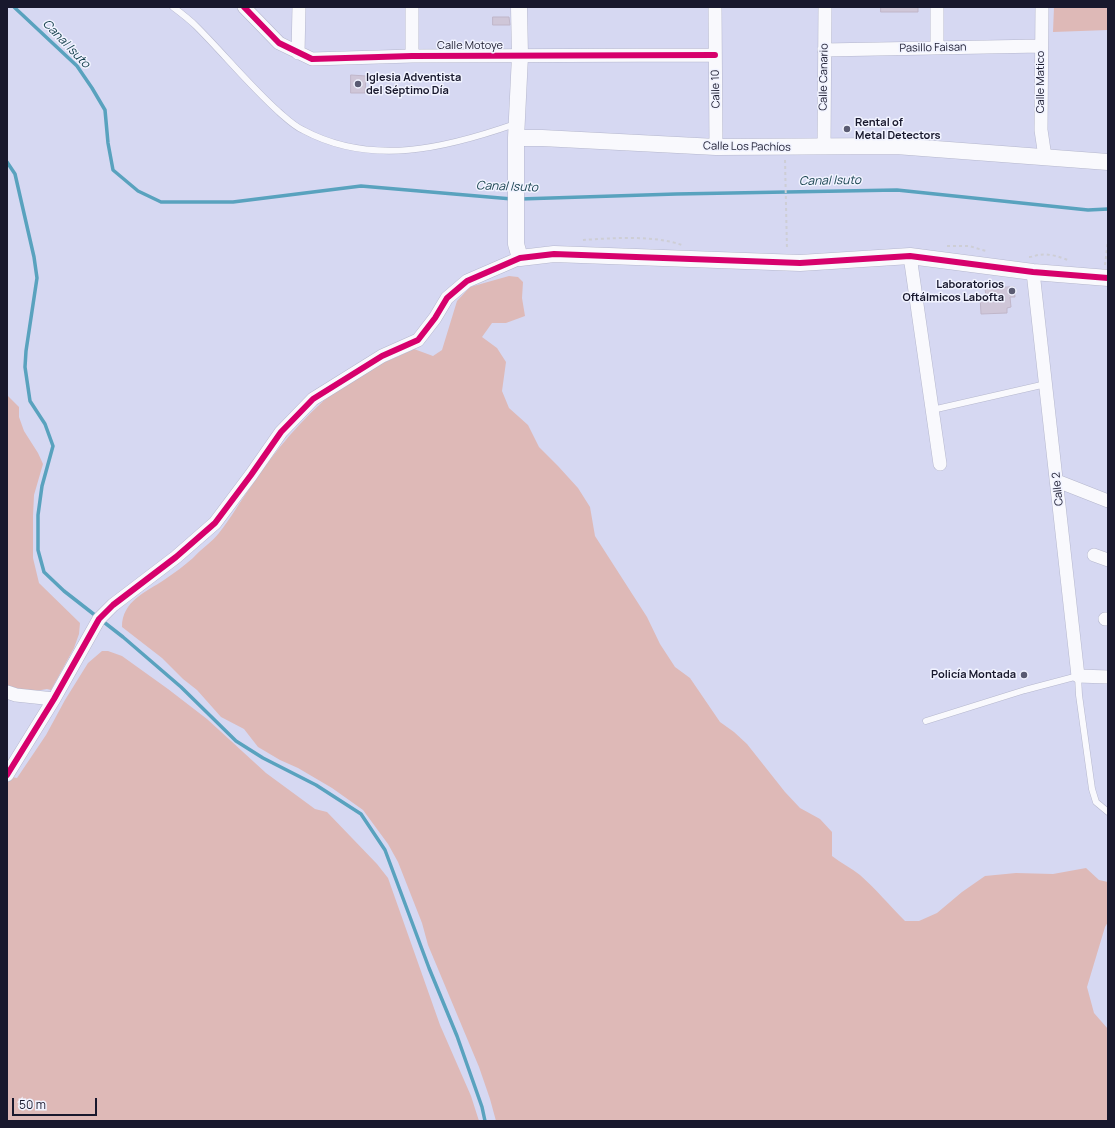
<!DOCTYPE html>
<html>
<head>
<meta charset="utf-8">
<style>
  body { margin:0 }
  #map { position:relative; width:1115px; height:1128px; overflow:hidden; background:#d6d8f2; font-family:Manrope,sans-serif }
  canvas { display:block }
  .frame { position:absolute; inset:0; border:8px solid #18182d; pointer-events:none }
  .scale { position:absolute; left:12px; top:1098px; width:85px; height:18px; box-sizing:border-box; border:2px solid #18182d; border-top:0; padding-left:5px; font-size:12px; line-height:14px; white-space:nowrap; color:#18182d; -webkit-text-stroke:3px #f1f3ff; paint-order:stroke }
</style>
</head>
<body>
<div id="map">
<canvas width="1115" height="1128"></canvas>
<div class="frame"></div>
<div class="scale">50 m</div>
</div>
<script>
const c = document.querySelector('canvas').getContext('2d');
c.lineJoin = 'round';
function fill(path, color) {
  c.fillStyle = color;
  c.fill(path, 'evenodd');
}
function strokePath(path, color, width, dash) {
  c.strokeStyle = color;
  c.lineWidth = width;
  c.lineCap = dash ? 'butt' : 'round';
  c.setLineDash(dash || []);
  c.stroke(path);
}
function label(font, color, halo, rows, align = 'center') {
  c.font = font + ' Manrope,sans-serif';
  c.lineWidth = 3;
  c.setLineDash([]);
  c.textBaseline = 'middle';
  c.strokeStyle = halo;
  c.fillStyle = color;
  for (const [text, x, y, turn = 0] of rows) {
    c.save();
    c.translate(x, y);
    c.rotate((+turn || 0) * Math.PI / 180);
    c.textAlign = isNaN(turn) ? turn : align;
    if (halo) c.strokeText(text, 0, 0);
    c.fillText(text, 0, 0);
    c.restore();
  }
}
fill(new Path2D(`
  M1054 7H1108V30L1053 32Z
  M509 276 518 277 523 282 522 298 525 316 506 323H492L482 337 497 348 506 362 502 391 509 408 528 425 539 447 558 466 578 488 590 507 595 536 647 617 660 644 675 667 690 678 720 722 734 732 747 744 785 792 800 808 820 819 832 832V856C841 863 851 868 860 875 876 889 890 906 905 921H919L937 913 962 892 985 876 1016 873 1053 874 1086 868 1099 880 1108 882V922L1105 927 1087 987 1094 1013 1108 1029V1121H496L490 1099 479 1067 428 945 422 923 398 862 388 844 363 810 332 788 298 768 280 760 258 747 244 729 221 717 197 690 183 679 162 658 122 627C122 601 146 592 164 580 174 573 184 566 193 558 201 549 212 542 219 533 231 518 241 500 252 485 275 451 302 418 334 392 357 372 387 362 414 349L433 356 442 350 457 301 470 287Z
  M7 395 19 407V417L24 431 38 453 43 464 34 495 33 516V558L39 583 80 623 79 634 74 648 51 690 47 689 7 696Z
  M102 651H108L122 656 168 689 207 719 266 773 315 809 327 812 377 864 388 878 440 1025 471 1096 479 1121H7V776L17 778 46 735 65 700 88 663Z`), '#deb9b7');
strokePath(new Path2D(`
  M14 7 77 66 92 88 105 110 108 143 113 170 138 191 161 202H233L361 186 512 199
  M7 162 15 174 34 257 37 278 26 351 25 367 30 401 45 424 53 446 42 486 38 515V550L44 572 64 591 123 637 181 687 236 741 263 758 316 785 361 814 385 850 429 968 457 1036 482 1107 485 1121
  M520 199 676 194 897 190 1088 210 1108 209`), '#59a2be', 3.5);
const building = new Path2D(`
  M881 7H918V12H881Z
  M493 17H509L510 25H493Z
  M351 75 366 76 365 93H351Z
  M1014 287 1015 297H1010L1011 307 1007 308V313L981 314 980 296H986L985 289Z`);
fill(building, '#cfc6d8');
strokePath(building, '#c0b6c9', 1);
const service = new Path2D(`
  M173 7C181 13 189 19 196 26 224 54 249 85 279 112 286 118 294 126 303 130 372 167 446 148 515 124
  M932 410 1046 384
  M926 721 1025 690 1078 676 1079 695 1092 789 1096 802 1108 812`);
const minor = new Path2D(`
  M244 7 279 43 312 59 412 56 715 55
  M412 7V56
  M715 7 716 147
  M937 7V47
  M1042 7 1041 130 1045 157
  M824 50 1041 46
  M298 53 299 7
  M824 147 825 7
  M910 256 940 464
  M1033 272 1078 676 1108 677
  M1057 481 1108 501
  M1094 555 1108 560
  M1105 619H1108
  M7 692 16 695 54 699
  M7 775 54 699 99 619 113 605 176 557 215 523 251 475 281 432 313 399 382 356 418 340 435 318 447 298 467 281 520 258`);
const tertiary = new Path2D(`
  M519 7 520 56 516 138V244L520 258 554 254 800 263 910 256 1033 272 1108 278
  M516 138H542L716 147 896 146 1108 162`);
strokePath(service, '#b5b7cd', 7);
strokePath(minor, '#b5b7cd', 14);
strokePath(tertiary, '#b5b7cd', 17);
strokePath(new Path2D(`
  M785 160 787 250
  M583 240C612 238 654 235 682 245
  M947 246H969L986 251
  M1029 257C1033 257 1036 255 1039 255 1048 253 1060 257 1068 260
  M1105 265 1108 240`), '#ceced5', 2, [3, 3]);
strokePath(service, '#f9f9fd', 6);
strokePath(minor, '#f9f9fd', 13);
strokePath(tertiary, '#f9f9fd', 16);
strokePath(new Path2D(`
  M244 7 279 43 312 59 412 56 715 55
  M7 775 54 699 99 619 113 605 176 557 215 523 251 475 281 432 313 399 382 356 418 340 435 318 447 298 467 281 520 258 554 254 800 263 910 256 1033 272 1108 278`), '#d6006c', 6);
for (const [x, y, r, color] of [
  [358,84,4,"#5a5b72"],
  [847,129,4,"#5a5b72"],
  [1012,291,4,"#5a5b72"],
  [1024,675,4,"#5a5b72"]
]) {
  const dot = new Path2D();
  dot.arc(x, y, r, 0, 2 * Math.PI);
  c.fillStyle = color;
  c.fill(dot);
  strokePath(dot, '#f1f3ff', 1.5);
}
label('11px', '#18182d', '#f1f3ff', [
  ["Calle Motoye",470,46],
  ["Pasillo Faisan",933,48,-1],
  ["Calle Canario",824,77,-89],
  ["Calle Matico",1041,82,-90],
  ["Calle 10",716,89,-91],
  ["Calle Los Pachíos",747,147,1],
  ["Calle 2",1058,489,-96]
]);
label('bold 11px', '#18182d', '#f1f3ff', [
  ["Iglesia Adventista",366,78],
  ["del Séptimo Día",366,91],
  ["Rental of",855,123],
  ["Metal Detectors",855,136],
  ["Laboratorios",1004,285,"right"],
  ["Oftálmicos Labofta",1004,298,"right"],
  ["Policía Montada",1016,675,"right"]
], 'left');
label('italic 12px', '#133e4b', '#f1f3ff', [
  ["Canal Isuto",66,44,46],
  ["Canal Isuto",830,181,-1],
  ["Canal Isuto",507,187,2]
]);
</script>
</body>
</html>
